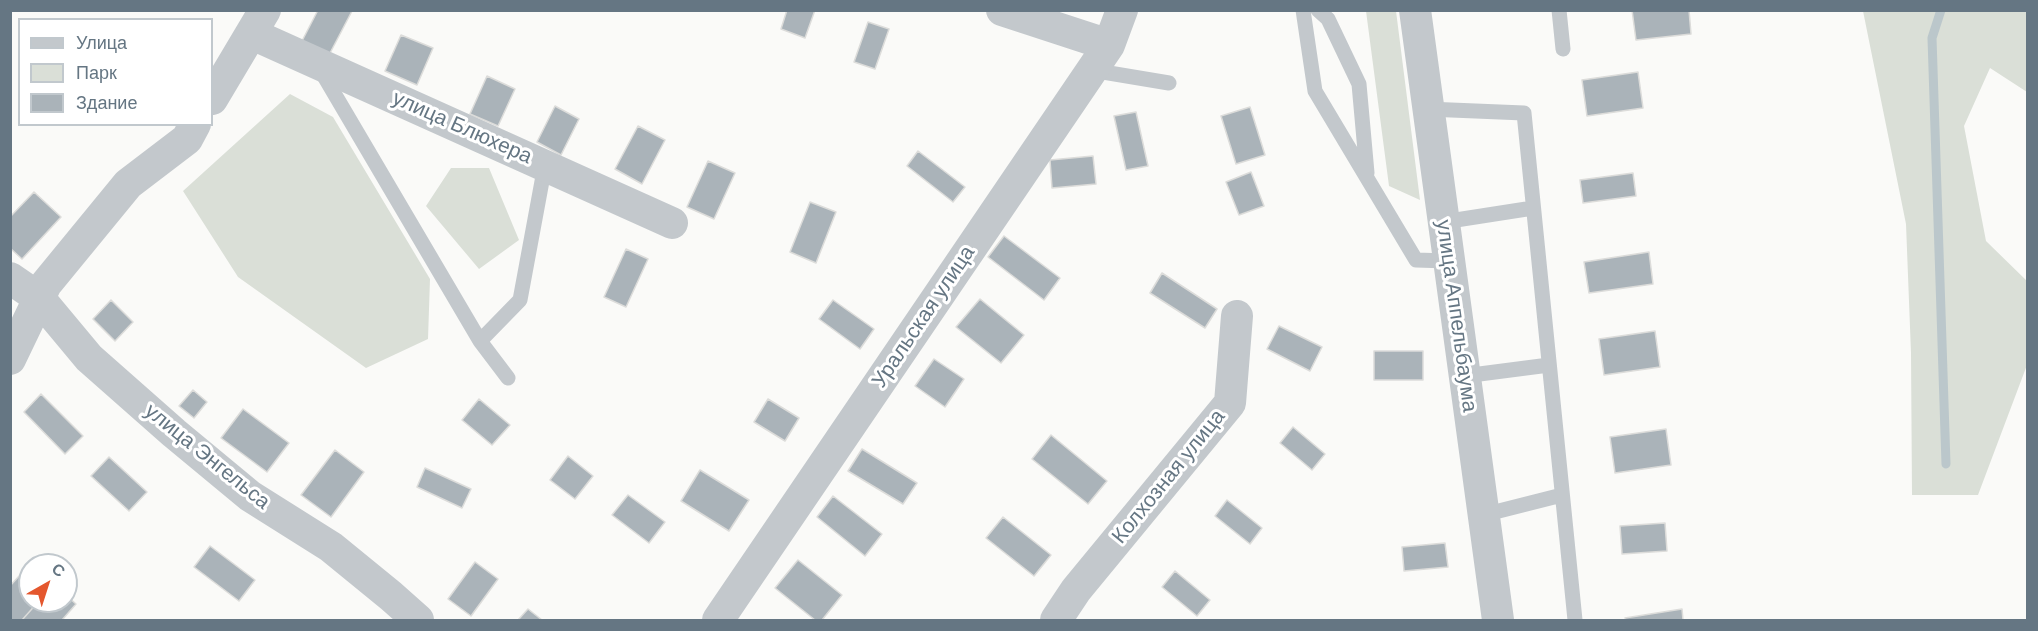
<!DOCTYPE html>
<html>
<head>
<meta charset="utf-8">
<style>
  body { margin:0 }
  #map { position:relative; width:2038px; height:631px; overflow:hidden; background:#fafaf8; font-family:Helvetica,sans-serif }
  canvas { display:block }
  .frame { position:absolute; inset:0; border:12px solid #657683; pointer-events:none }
  .legend { position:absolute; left:18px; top:18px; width:195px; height:108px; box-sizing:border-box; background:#fff; border:2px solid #c1c8cd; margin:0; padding:8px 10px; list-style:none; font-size:18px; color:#657683 }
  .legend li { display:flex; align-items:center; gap:12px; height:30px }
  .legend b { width:30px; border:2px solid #c1c8cd }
  .north { position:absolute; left:18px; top:553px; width:60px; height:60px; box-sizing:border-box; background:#fff; border:2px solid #c1c8cd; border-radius:50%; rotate:39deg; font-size:16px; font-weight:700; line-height:24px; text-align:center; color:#657683 }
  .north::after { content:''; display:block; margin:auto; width:21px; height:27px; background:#e4572e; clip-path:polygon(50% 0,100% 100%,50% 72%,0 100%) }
</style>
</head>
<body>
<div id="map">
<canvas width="2038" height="631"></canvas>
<div class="frame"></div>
<ul class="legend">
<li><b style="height:8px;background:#c3c8cc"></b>Улица</li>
<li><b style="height:16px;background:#dadfd7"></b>Парк</li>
<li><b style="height:16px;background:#aab3b9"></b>Здание</li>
</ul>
<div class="north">С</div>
</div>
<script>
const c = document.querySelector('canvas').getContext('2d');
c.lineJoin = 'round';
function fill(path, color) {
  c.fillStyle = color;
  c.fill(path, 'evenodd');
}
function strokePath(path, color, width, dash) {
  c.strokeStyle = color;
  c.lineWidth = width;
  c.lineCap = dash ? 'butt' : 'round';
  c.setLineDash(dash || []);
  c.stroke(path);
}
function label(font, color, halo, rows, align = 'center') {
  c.font = font + ' Helvetica,sans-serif';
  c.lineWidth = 6;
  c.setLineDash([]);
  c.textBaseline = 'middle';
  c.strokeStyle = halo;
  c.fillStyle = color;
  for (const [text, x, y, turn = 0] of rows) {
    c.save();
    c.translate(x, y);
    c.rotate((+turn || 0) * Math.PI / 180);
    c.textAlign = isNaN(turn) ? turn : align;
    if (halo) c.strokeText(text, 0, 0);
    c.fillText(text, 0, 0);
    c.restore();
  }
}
fill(new Path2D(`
  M1366 11H1396L1420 200 1389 186Z
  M1863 11H2027V92L1990 68 1964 126 1986 241 2028 282 2027 365 1978 495H1912L1911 353 1906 224Z
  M290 94 333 117 430 279 428 339 366 368 238 277 183 191Z
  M451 168H489L519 240 479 269 426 206Z`), '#dadfd7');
strokePath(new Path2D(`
  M1941 10 1932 38 1946 464`), '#bbc7cb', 9);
const building = new Path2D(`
  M318 10 352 11 329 55 302 41Z
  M787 10H815L805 38 781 29Z
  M1632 10H1689L1691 34 1636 40Z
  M868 22 889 29 875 69 854 62Z
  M401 35 433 48 417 85 385 71Z
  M1638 72 1643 108 1587 116 1582 80Z
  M487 76 515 89 498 126 470 114Z
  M555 106 579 119 561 155 537 142Z
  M1250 107 1265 155 1236 164 1221 116Z
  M1136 112 1148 166 1126 170 1114 116Z
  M638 126 665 140 642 184 615 169Z
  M918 151 965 187 953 202 907 166Z
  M1093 156 1096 184 1052 188 1050 160Z
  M708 161 735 173 714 219 687 207Z
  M1251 172 1264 206 1239 215 1226 182Z
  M1633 173 1636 196 1583 203 1580 180Z
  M34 192 61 217 22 259 10 248V217Z
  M810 202 836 212 816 263 790 252Z
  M1004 236 1060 278 1044 300 988 257Z
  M626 249 648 259 626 307 604 297Z
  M1649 252 1653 284 1589 293 1584 262Z
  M1162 273 1217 309 1205 328 1150 293Z
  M980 299 1024 335 1001 363 956 327Z
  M111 300 133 322 115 341 93 319Z
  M833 300 874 329 860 349 819 319Z
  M1279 326 1322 347 1310 371 1267 349Z
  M1655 331 1660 367 1604 375 1599 339Z
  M1374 351H1423V380H1374Z
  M934 359 964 379 945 407 915 386Z
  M193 390 207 402 194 418 179 406Z
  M41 394 83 436 65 454 24 412Z
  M479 399 510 425 492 445 462 420Z
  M768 399 799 418 785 441 754 422Z
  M243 409 289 443 267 472 221 438Z
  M1293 427 1325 454 1312 470 1280 443Z
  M1666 429 1671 465 1615 473 1610 437Z
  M1051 435 1107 481 1088 504 1032 459Z
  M862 449 917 483 903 504 848 471Z
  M335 450 364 472 331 517 301 495Z
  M568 456 593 476 575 499 550 480Z
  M109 457 147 492 129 511 91 476Z
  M425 468 471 489 462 508 417 487Z
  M700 470 749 500 729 531 681 501Z
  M628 495 665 522 649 543 612 515Z
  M833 496 882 534 865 556 817 517Z
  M1227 500 1262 528 1250 544 1215 516Z
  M1003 517 1051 555 1034 576 986 538Z
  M1665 523 1667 551 1622 554 1620 526Z
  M1445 543 1448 567 1404 571 1402 547Z
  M210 546 255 580 239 601 194 567Z
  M798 560 842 595 822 620H815L775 588Z
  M475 562 498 579 471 616 448 599Z
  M30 564V601H39L22 620H11L10 586Z
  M1175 571 1210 600 1197 616 1162 587Z
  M66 595 76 604 62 620H22L39 601H66Z
  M528 609 542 620H518Z
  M1682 609 1683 620H1626L1625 618Z`);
fill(building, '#aab3b9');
strokePath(building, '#dcdcda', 1.5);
strokePath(new Path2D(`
  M1303 10 1315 91 1416 260 1448 261
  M1318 10 1328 19 1359 84 1367 173
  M1559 10 1563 49
  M1091 70 1169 83
  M321 71 480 341 508 378
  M1427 109 1524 113 1575 620
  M1443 222 1533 208
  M480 341 520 300 545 165
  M1464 376 1549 365
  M1483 515 1562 495`), '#c3c8cc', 15);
strokePath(new Path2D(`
  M1002 10 1109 45
  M1415 10 1498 620
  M252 34 672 223
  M212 99 265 10
  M10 278 39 298 89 358 174 433 250 496 331 547 391 596 418 620
  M10 359 46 284 128 184 187 139 195 124
  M718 620 1109 45 1122 10
  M1056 620 1076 590 1230 403 1237 316`), '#c3c8cc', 32);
label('21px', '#657683', '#fff', [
  ["улица Блюхера",462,128,24],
  ["улица Аппельбаума",1456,316,82],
  ["Уральская улица",924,317,-56],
  ["улица Энгельса",207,457,39],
  ["Колхозная улица",1169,477,-51]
]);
</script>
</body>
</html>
